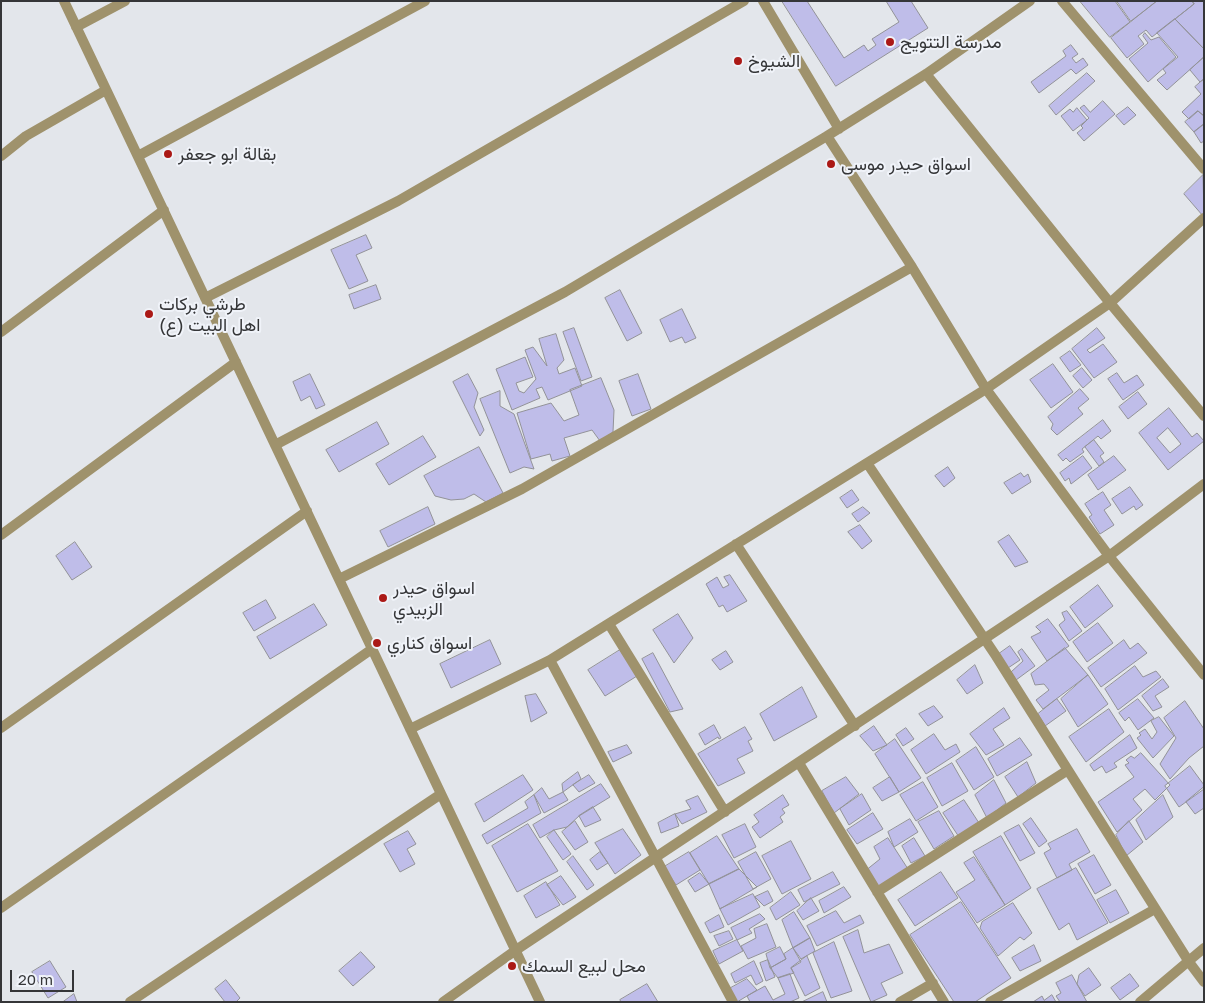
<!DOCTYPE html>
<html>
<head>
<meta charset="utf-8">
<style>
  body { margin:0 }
  #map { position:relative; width:1205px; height:1003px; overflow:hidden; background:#e3e6eb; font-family:"Golos Text",sans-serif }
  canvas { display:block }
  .frame { position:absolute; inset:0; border:2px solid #353638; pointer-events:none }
  .scale { position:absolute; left:10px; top:970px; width:64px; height:22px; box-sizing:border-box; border:2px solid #353638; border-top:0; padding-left:6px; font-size:15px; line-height:18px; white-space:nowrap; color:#353638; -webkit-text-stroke:4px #f0f3f9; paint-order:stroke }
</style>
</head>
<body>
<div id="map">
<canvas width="1205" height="1003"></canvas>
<div class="frame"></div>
<div class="scale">20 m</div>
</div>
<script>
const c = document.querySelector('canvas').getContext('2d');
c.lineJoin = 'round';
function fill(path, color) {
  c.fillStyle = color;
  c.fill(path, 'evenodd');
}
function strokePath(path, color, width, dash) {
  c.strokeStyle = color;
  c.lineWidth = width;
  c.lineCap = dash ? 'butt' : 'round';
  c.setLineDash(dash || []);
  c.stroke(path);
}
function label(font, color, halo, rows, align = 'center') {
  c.font = font + ' "Golos Text",Vazirmatn,sans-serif';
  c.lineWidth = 4;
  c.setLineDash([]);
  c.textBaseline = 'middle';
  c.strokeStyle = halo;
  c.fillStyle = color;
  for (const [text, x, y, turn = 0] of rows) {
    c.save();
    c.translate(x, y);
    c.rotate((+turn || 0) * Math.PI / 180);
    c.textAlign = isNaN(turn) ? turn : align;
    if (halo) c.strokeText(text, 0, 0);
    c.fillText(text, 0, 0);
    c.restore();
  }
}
const building = new Path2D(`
  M782 1H807L844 58 864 45 868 51 876 45 872 39 899 22 886 1H911L928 28 836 86Z
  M1080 1H1115L1130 22 1110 37Z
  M1117 1H1157L1131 21Z
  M1157 1H1192L1194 4 1152 37 1146 30 1138 36 1144 44 1127 58 1111 38Z
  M1192 1H1204V49L1175 19 1194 4Z
  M1175 19 1204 49V57L1167 90 1157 80 1166 73 1163 69 1178 57 1157 33Z
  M1145 33 1151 40 1159 37 1176 57 1148 82 1129 59 1148 43 1143 36Z
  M1071 45 1078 54 1072 58 1076 63 1083 58 1088 65 1076 74 1071 69 1039 93 1031 82 1066 56 1063 51Z
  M1204 57V79L1200 82 1190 70Z
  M1087 73 1095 81 1056 115 1049 106Z
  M1204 79V116L1198 111 1189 119 1182 112 1201 94 1195 87Z
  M1103 101 1115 114 1084 141 1077 133 1083 128 1081 126 1089 118 1080 108 1084 105 1090 112Z
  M1128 107 1136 115 1124 125 1116 116Z
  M1077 108 1087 120 1073 131 1061 116 1070 109 1073 112Z
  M1198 111 1204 116V124L1194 132 1185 122Z
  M1204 124V141L1201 143 1194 132Z
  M1203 175 1204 215 1203 216 1184 194Z
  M366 235 372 248 356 255 368 281 349 289 331 250Z
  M376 285 381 299 354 309 349 295Z
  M620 290 642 333 627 341 605 298Z
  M682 309 696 338 685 343 682 337 670 342 660 320Z
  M574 328 592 377 581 381 563 332Z
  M1097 328 1105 338 1087 350 1090 353 1103 344 1117 362 1094 378 1072 349Z
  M556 334 564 360 557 368 559 374 575 368 582 386 548 400 542 387 536 389 540 398 512 410 496 369 525 357 533 377 516 383 519 391 524 393 536 379 525 350 533 347 547 366 539 339Z
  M1070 351 1081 365 1070 372 1060 358Z
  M1053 364 1073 392 1051 408 1030 380Z
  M1082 368 1092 380 1083 388 1073 376Z
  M1117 373 1124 383 1137 375 1144 385 1123 400 1108 379Z
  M310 374 325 405 316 409 310 396 301 401 293 382Z
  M468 374 478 393 474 407 484 430 480 436 453 382Z
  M638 374 651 409 632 416 619 381Z
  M601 378 614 410 613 432 600 441 592 430 564 438 570 456 552 461 550 454 531 459 517 413 551 403 564 421 579 415 570 390Z
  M1080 389 1089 399 1078 408 1083 414 1057 435 1051 429 1053 424 1048 417Z
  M500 391V406L514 414 534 469 524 467 510 473 480 399Z
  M1138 392 1147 404 1128 419 1119 407Z
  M1169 408 1192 437 1197 433 1204 441 1168 470 1139 433Z
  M1103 420 1111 431 1101 439 1098 436 1082 449 1084 452 1070 462 1066 458 1063 461 1058 455Z
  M377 422 389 444 339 472 326 450Z
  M1168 428 1181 444 1170 453 1157 438Z
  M423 436 436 457 389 485 376 464Z
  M1094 440 1104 453 1100 456 1104 462 1099 466 1085 447Z
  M479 447 503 493 486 502 474 494 464 499 451 500 435 496 424 476Z
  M1083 456 1092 468 1071 484 1069 478 1065 481 1060 473Z
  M1114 456 1126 470 1098 490 1088 475Z
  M948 467 955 478 944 487 935 476Z
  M1021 473 1024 477 1028 474 1031 482 1012 494 1004 483Z
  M1130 487 1143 505 1136 510 1134 506 1122 514 1112 499Z
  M852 490 859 500 847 508 840 498Z
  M1103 492 1111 505 1104 510 1114 525 1100 534 1089 517 1092 515 1085 504Z
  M428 507 435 524 388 547 380 531Z
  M863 507 870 513 858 522 852 514Z
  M860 525 872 541 862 549 848 532Z
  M1009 535 1028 562 1015 567 998 542Z
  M75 542 92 567 72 580 56 556Z
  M730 575 747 601 727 612 723 605 719 607 706 584 717 577 723 588 729 585 724 577Z
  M1098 585 1113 606 1085 628 1070 607Z
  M266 600 276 618 254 631 243 613Z
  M314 604 327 625 270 659 257 637Z
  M1067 611 1082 631 1069 641 1059 625 1065 620 1062 613Z
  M678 614 693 638 674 663 653 630Z
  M1048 619 1069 646 1047 661 1031 637 1041 632 1036 627Z
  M1098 623 1113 643 1087 662 1073 642Z
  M490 640 501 664 451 688 440 664Z
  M1124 640 1130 649 1138 643 1147 653 1101 687 1088 668Z
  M1010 646 1020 660 1005 670 996 656Z
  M1065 648 1088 675 1043 709 1036 700 1049 690 1044 684 1035 685 1031 674Z
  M1022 649 1035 666 1016 680 1011 672 1023 661 1018 652Z
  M620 650 637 676 605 696 588 670Z
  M726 651 733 662 720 670 712 660Z
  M653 653 683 709 670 712 642 659Z
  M975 665 983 683 967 694 957 680Z
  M1135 666 1143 677 1156 671 1161 677 1118 710 1105 689Z
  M1088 675 1108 704 1078 727 1061 699Z
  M1163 679 1169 687 1155 696 1162 707 1153 711 1142 696Z
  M802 687 817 717 774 741 760 714Z
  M536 694 547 713 531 722 525 696Z
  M1057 699 1066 711 1045 726 1038 714Z
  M1138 699 1154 718 1138 730 1129 717 1125 721 1119 713Z
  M1185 701 1204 729V746L1189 758 1170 779 1160 764 1176 738 1164 718Z
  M934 706 943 717 928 726 919 714Z
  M1004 708 1010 718 993 729 1004 745 986 755 970 734Z
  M1109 709 1124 732 1086 762 1069 737Z
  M1159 717 1174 736 1153 758 1137 738 1141 735 1139 733 1145 729 1152 739 1157 732 1151 721Z
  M714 725 721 738 719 739 718 737 705 745 699 734Z
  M874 726 887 745 873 751 860 736Z
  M745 727 752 739 748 741 753 751 737 759 745 773 718 786 698 754Z
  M906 728 914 739 903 746 896 735Z
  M934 734 945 750 956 744 960 752 926 774 911 750Z
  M1130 735 1137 748 1114 763 1117 767 1106 773 1102 766 1094 771 1090 765Z
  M1020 738 1032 755 997 776 988 759Z
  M895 739 921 778 899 792 875 754Z
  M627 745 632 753 613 762 608 752Z
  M976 747 994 777 974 790 956 761Z
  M1141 753 1170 785 1155 800 1145 789 1133 799 1142 810 1117 832 1098 802 1134 777 1125 765 1129 763 1126 760 1131 756 1134 758Z
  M1027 762 1036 783 1018 797 1005 777Z
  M952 763 968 791 942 806 927 778Z
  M1190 766 1204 785V789L1179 807 1165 786Z
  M578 772 581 779 563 792 562 784Z
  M523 775 533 790 484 822 475 804Z
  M589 775 595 783 579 792 573 785Z
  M846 777 859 794 834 813 822 791Z
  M890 777 899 792 882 801 873 788Z
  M994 780 1006 803 987 818 975 795Z
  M923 782 938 807 916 821 900 795Z
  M601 784 610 797 579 816 567 827 554 830 540 838 533 825Z
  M1204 787V808L1195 814 1186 802Z
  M542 788 549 799 563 792 568 800 544 813 534 795Z
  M862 794 871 810 849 825 840 809Z
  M534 795 541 813 487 844 482 835 528 808 525 802Z
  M783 795 789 805 782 809 785 813 780 817 783 822 760 838 752 827 759 822 754 815Z
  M1163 795 1173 817 1146 840 1136 820Z
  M698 796 707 812 682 824 675 814 691 809 686 801Z
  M964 800 979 823 959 837 943 813Z
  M593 807 601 820 585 827 579 816Z
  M939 811 954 836 934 849 918 822Z
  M873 813 883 829 857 844 847 830Z
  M675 814 679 826 661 833 658 823Z
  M1031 818 1047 841 1039 847 1023 824Z
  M910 819 918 832 894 847 888 832Z
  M575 821 588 842 575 850 562 832Z
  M1129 821 1143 842 1126 856 1116 835Z
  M528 824 558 871 517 892 492 846Z
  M745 824 756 847 734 858 722 835Z
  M1019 825 1035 853 1020 861 1004 833Z
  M623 829 641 855 615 874 595 843Z
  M1077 829 1090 852 1069 864 1072 870 1057 878 1044 853 1051 849 1048 844Z
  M554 830 571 854 563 860 547 837Z
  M408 831 416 844 407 849 415 864 400 872 384 844Z
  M717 836 739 869 709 884 690 853Z
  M1001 836 1031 888 1005 905 973 852Z
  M888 838 908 869 878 887 865 871 880 859 874 847Z
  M914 838 925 856 911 863 902 846Z
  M791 841 811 879 782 894 762 856Z
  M600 852 608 863 597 870 590 860Z
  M689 852 700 870 676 885 664 867Z
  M756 852 771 879 753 889 738 862Z
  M1094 855 1111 885 1095 894 1078 864Z
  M573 856 594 885 587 890 567 862Z
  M974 857 1005 905 977 923 956 892 975 880 964 863Z
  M1076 868 1108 923 1077 940 1069 923 1059 930 1037 889Z
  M739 869 757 887 720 909 709 884Z
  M833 872 840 884 804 902 798 890Z
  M941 872 958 898 915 926 898 900Z
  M700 873 709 884 695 892 688 881Z
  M561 876 576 897 563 905 547 885Z
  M546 882 560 905 536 918 524 896Z
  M844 887 851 897 824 913 819 901Z
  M1116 890 1129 913 1110 923 1097 900Z
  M768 891 773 901 764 906 755 897Z
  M791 892 800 905 776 920 770 908Z
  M753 894 760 907 728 925 720 909Z
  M811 898 819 911 803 920 797 911Z
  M961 902 1011 978 975 1002H954L910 935Z
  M1013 903 1032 933 1024 940 1020 937 998 956 980 928 982 922Z
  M836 911 844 923 860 915 864 923 817 946 807 926Z
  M794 912 810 938 793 948 782 920Z
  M760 914 765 919 749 929 752 933 737 940 731 928Z
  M719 915 724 927 710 933 705 923Z
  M767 924 776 947 748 959 741 946 756 938 754 929Z
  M858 930 864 953 889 944 903 973 881 983 887 995 871 1002 843 937Z
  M729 931 733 939 719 946 714 936Z
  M810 938 815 951 801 959 793 948Z
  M737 940 743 951 719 964 713 951Z
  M834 942 852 991 831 998 813 953Z
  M1034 945 1041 961 1020 971 1012 958Z
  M780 947 786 959 770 968 766 954Z
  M793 948 801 962 791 968 794 973 778 978 770 968 786 959 784 954Z
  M361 952 375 967 353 986 339 971Z
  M807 956 820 988 805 996 791 968Z
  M768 960 775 977 766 981 760 963Z
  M50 961 66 987 48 998 32 972Z
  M754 961 763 981 756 985 751 975 735 983 731 974Z
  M1089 968 1101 985 1085 996 1077 984 1079 975Z
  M790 974 799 998 790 1002H750L747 996 765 986 773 1000 785 994 778 978Z
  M1130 974 1139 986 1120 1000 1111 988Z
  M1072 975 1087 1002H1060L1056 996 1061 993 1056 983Z
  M747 979 757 990 737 1002 729 989Z
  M226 980 240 998 236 1002H225L215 989Z
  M647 984 658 1002H621L620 1000Z
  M823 992 827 1002H802Z
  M74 994 77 1002H63Z
  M1052 995 1056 1002H1033L1042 996 1044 1000Z`);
fill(building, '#bfbde9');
strokePath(building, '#929298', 1);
strokePath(new Path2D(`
  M64 1 540 1002
  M763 1 839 129
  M1062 1 1204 169
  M76 27 125 1
  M926 74 1110 303 1204 416
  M827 136 912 267 986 389 1109 556 1204 675
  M1 156 26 136 106 90
  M138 156 425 1
  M205 298 398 201 744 1
  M1 332 164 210
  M275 445 565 292 827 136 926 74 1030 1
  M867 463 996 656 1189 962 1204 982
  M1 535 236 362
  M736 544 855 726
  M339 579 522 489 912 267
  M609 624 725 812
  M550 660 733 1002
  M1 728 307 511
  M410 729 550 660 986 389 1110 303 1204 218
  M799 763 944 1002
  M877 892 1068 770
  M1 908 372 649
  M130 1002 441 794
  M443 1002 516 950 1109 556 1204 484
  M900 1002 933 983
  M990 1002 1155 909
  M1140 1002 1204 948`), '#9f926c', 10);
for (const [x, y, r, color] of [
  [890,42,5,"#ab1916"],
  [738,61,5,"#ab1916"],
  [168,154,5,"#ab1916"],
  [831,164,5,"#ab1916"],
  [149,314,5,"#ab1916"],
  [383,598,5,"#ab1916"],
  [377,643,5,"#ab1916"],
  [512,966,5,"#ab1916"]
]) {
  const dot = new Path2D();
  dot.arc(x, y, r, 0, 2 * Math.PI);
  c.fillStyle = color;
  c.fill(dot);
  strokePath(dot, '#f0f3f9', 2);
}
label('18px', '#353638', '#f0f3f9', [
  ["مدرسة التتويج",900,42],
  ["الشيوخ",748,61],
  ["بقالة ابو جعفر",178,154],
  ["اسواق حيدر موسى",841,164],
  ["طرشي بركات",159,304],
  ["اهل البيت (ع)",159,325],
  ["اسواق حيدر",393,588],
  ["الزبيدي",393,609],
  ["اسواق كناري",387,643],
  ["محل لبيع السمك",522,966]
], 'left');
</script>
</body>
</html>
